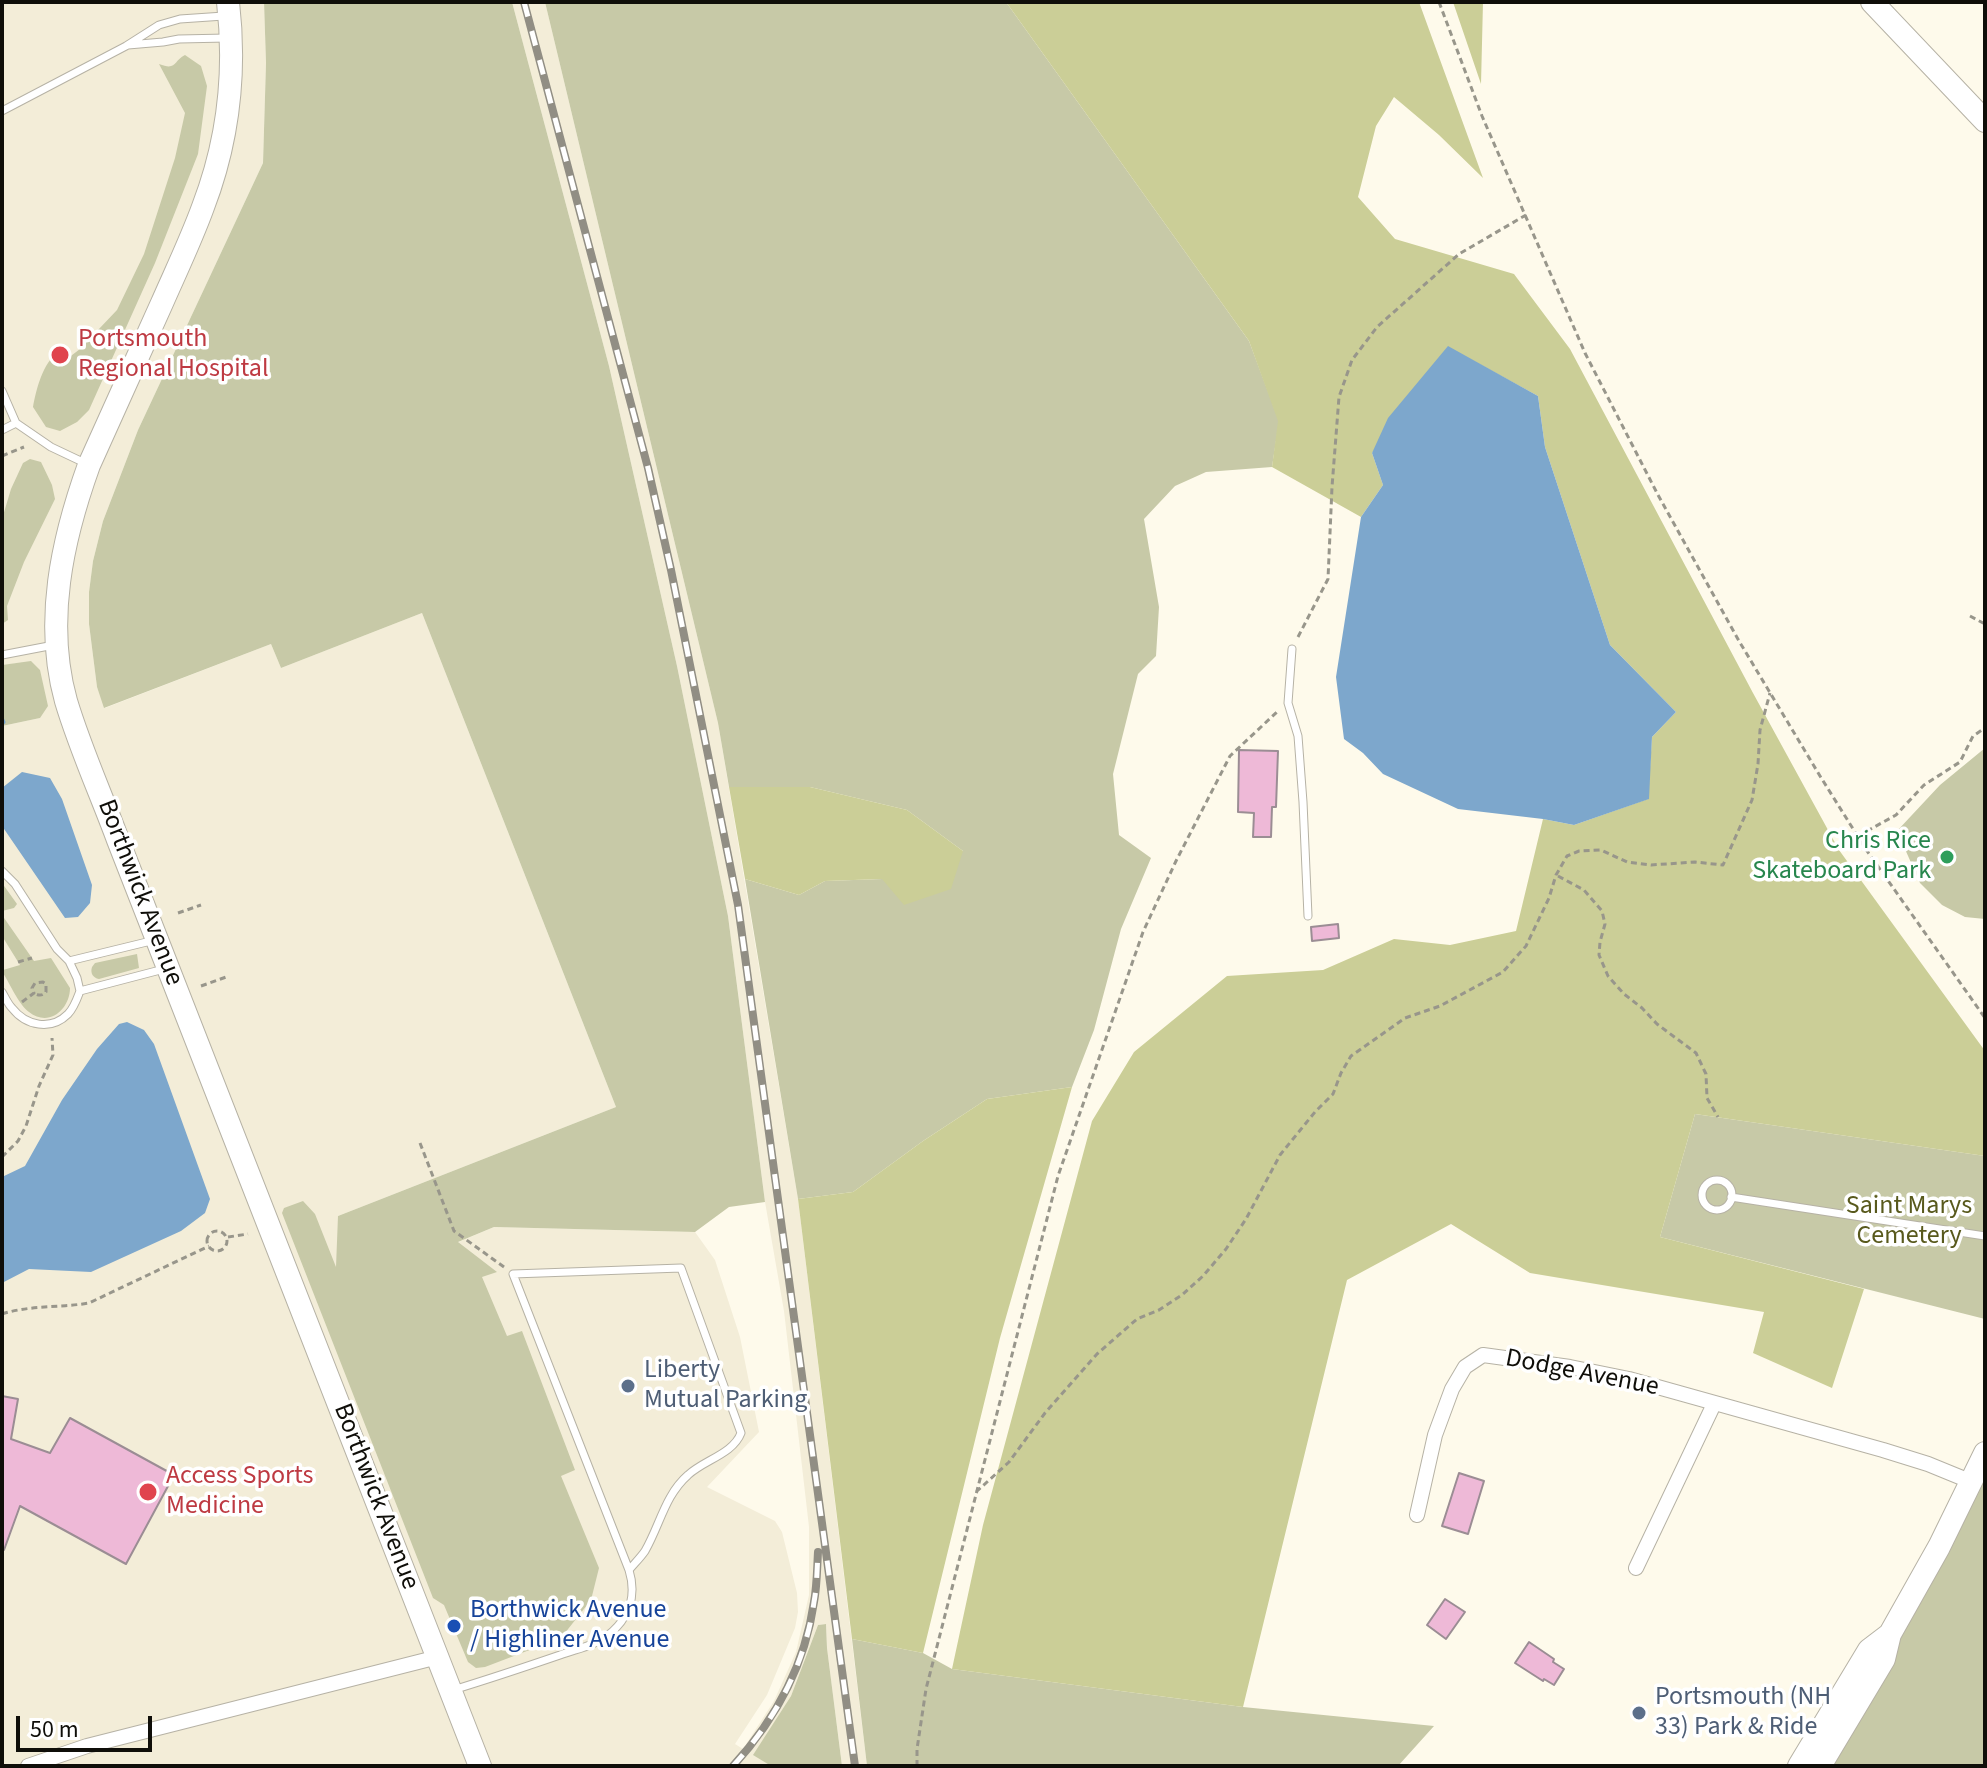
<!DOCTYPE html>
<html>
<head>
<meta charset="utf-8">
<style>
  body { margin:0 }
  #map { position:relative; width:1987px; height:1768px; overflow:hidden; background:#fefaeb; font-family:"Source Sans 3",sans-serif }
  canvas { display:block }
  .frame { position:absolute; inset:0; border:4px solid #0f0e09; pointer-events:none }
  .scale { position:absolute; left:16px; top:1716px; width:136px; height:36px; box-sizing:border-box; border:4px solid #0f0e09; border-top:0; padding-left:10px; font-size:24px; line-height:28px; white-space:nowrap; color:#0f0e09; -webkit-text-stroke:6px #fff; paint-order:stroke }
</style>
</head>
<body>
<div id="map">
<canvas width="1987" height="1768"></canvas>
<div class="frame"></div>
<div class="scale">50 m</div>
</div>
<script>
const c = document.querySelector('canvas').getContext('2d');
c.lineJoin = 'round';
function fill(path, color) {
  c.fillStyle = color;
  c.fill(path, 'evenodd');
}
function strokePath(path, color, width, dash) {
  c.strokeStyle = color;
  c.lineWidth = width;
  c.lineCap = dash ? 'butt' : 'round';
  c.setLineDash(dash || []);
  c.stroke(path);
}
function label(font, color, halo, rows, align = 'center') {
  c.font = font + ' "Source Sans 3",sans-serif';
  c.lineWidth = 7;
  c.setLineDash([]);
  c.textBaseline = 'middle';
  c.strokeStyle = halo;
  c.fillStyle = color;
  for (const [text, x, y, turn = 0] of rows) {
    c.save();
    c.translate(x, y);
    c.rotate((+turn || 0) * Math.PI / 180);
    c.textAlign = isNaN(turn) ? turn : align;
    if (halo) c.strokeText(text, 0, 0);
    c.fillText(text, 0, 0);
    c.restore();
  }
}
fill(new Path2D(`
  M2 2H264L266 63 263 163 138 430 103 521 93 561 89 592V624L97 687 105 708 271 644 281 668 422 613 616 1107 338 1216 435 1252 494 1227 695 1232 715 1260 740 1337 759 1432 707 1487 775 1521 782 1532 797 1593 798 1612 795 1628 767 1695 735 1744 743 1749 774 1701 796 1652 809 1595V1527L784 1311 765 1202 728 916 677 666 609 366 512 2H545L718 723 798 1199 867 1766H842L827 1648 826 1624 818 1625 791 1696 754 1755 771 1766H2V726L40 718 31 662 2 665Z`), '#f3edd8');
fill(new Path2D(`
  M264 2H512L609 366 677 666 728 916 765 1202 729 1207 695 1232 494 1227 458 1242 497 1272 482 1277 507 1336 522 1331 575 1470 561 1476 599 1568 591 1600 561 1638 485 1667 476 1668 468 1662 444 1605 433 1598 282 1213 284 1208 303 1201 315 1214 336 1267 338 1216 616 1107 422 613 281 668 271 644 104 708 97 687 89 624V592L93 561 103 521 138 430 263 163 266 63Z
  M545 2H1006L1249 341 1279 421 1272 467 1206 472 1175 486 1144 519 1159 607 1156 656 1138 674 1113 774 1119 835 1151 858 1121 929 1094 1030 1072 1087 987 1099 923 1141 853 1192 798 1199 745 879 799 895 825 881 882 879 963 851 907 810 810 787H729L718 723Z
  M185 55 201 66 207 86 198 154 155 263 89 410 77 422 60 431 46 427 33 407C36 390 43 362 58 353L63 362 80 349 117 310 144 254 175 158 185 113 159 64C177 71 173 61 185 55Z
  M30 459 41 462 52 485 55 499 24 562 7 606 8 620 2 624V519L11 489 23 463Z
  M31 661 40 670 48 706 40 718 2 726V665Z
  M1985 748V919L1965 917 1942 905 1920 883 1897 831 1940 785Z
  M2 883 17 904 14 908 2 911Z
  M2 915 34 961 51 958 70 988C70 1009 49 1028 29 1012 19 1005 10 984 3 973V970L20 965 2 936Z
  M137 954 139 968 99 979C93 978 90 973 92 967L95 963Z
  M1695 1114 1985 1156V1319L1660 1237Z
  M1985 1440V1766H1812Z
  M826 1624 827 1648 842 1766H771L753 1755 791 1696 818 1625Z
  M852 1639 923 1653 952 1669 1243 1707 1434 1726 1398 1766H867Z`), '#c7c9a7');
fill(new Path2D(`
  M1006 2H1419L1483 178 1439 135 1394 97 1376 126 1358 197 1395 239 1514 274 1570 349 1753 693 1839 850 1985 1051V1156L1695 1114 1660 1237 1864 1289 1832 1388 1753 1353 1764 1312 1530 1273 1451 1224 1347 1280 1243 1707 952 1669 983 1525 1092 1121 1134 1052 1227 976 1323 970 1394 939 1450 945 1516 931 1543 819 1574 825 1648 799 1652 737 1676 712 1610 645 1545 447 1538 396 1448 347 1372 453 1383 485 1361 517 1272 467 1278 421 1249 341Z
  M1453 2H1483L1481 84Z
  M729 787H810L907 810 963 851 951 889 904 905 882 879 825 881 799 895 745 879Z
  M1072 1087 1000 1338 923 1653 852 1639 798 1199 853 1192 923 1141 987 1099Z`), '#cbce97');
fill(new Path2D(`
  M1448 346 1538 396 1545 447 1610 645 1676 712 1652 737 1649 799 1574 825 1543 819 1458 809 1383 774 1363 753 1344 739 1336 677 1361 517 1383 485 1372 453 1388 418Z
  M22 772 50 778 62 799 92 885 90 903 78 917 65 918 2 826V788Z
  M127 1022 144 1030 154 1044 210 1199 205 1213 181 1231 91 1272 29 1269 2 1283V1177L25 1166 62 1100 97 1049 119 1024Z`), '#7da7cc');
strokePath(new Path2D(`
  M2 720 3 722`), '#7da7cc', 5);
const building = new Path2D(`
  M1239 750 1278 751 1276 807H1272L1271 837H1253L1254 813 1238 812Z
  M1338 924 1339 938 1312 941 1311 927Z
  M2 1396 18 1399 11 1439 50 1453 70 1418 174 1475 126 1564 20 1506 4 1550H2Z
  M1459 1473 1484 1481 1468 1534 1442 1526Z
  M1445 1599 1465 1612 1446 1639 1427 1625Z
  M1529 1642 1554 1659 1553 1662 1564 1669 1554 1685 1544 1679 1543 1681 1515 1663Z`);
fill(building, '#eeb9d7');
strokePath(building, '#9b8d94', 2);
const lane = new Path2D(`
  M128 45 163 42 179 39 227 38
  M2 111 126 46 159 25 180 19 224 16
  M2 391 16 423 51 447 87 464
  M2 430 16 423
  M1292 649 1288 703 1298 736 1303 802 1308 916
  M2 655 54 645
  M2 871 15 884 57 949 69 961 155 940
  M69 961 77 978 80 991
  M2 992C5 997 8 1004 12 1008 26 1026 51 1031 68 1014 74 1008 77 999 80 991L164 969
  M1702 1195a15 15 0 1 1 30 0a15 15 0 1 1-30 0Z
  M1731 1197 1985 1236
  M453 1690C489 1679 525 1667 560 1655 576 1649 594 1646 607 1636 629 1619 637 1596 629 1570L513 1274 681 1268 741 1433C733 1454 704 1460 688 1475 665 1495 660 1525 645 1551 641 1557 634 1564 629 1570`);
const street = new Path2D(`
  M1417 1515 1435 1435 1452 1389 1465 1367 1483 1355 1570 1367 1629 1379 1883 1450 1928 1464 1972 1482
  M1636 1568 1714 1404
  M28 1766 87 1746 438 1657`);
const secondary = new Path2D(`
  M228 2C236 71 228 142 203 207 191 240 176 271 162 303 138 357 113 411 89 465 62 540 44 622 66 701 80 748 101 794 118 840L480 1766
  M1872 2 1985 121
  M1799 1766 1869 1650 1890 1634
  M1820 1766 1884 1659 1890 1634 1939 1547 1985 1453`);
strokePath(lane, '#b6b2a5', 9);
strokePath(street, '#b6b2a5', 16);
strokePath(secondary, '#b6b2a5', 24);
strokePath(new Path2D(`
  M1439 2 1482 116 1585 353 1658 495 1739 641 1820 776 1865 848 1985 1018
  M2 456 24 447
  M1970 616 1985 624
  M1298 637 1328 579 1332 487 1339 397 1352 360 1377 327 1459 254 1526 215
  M1858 836 1896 815 1924 785 1960 762 1973 736 1985 728
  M1558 876 1584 890 1602 911 1605 924 1600 942 1599 955 1608 976 1624 994 1642 1008 1657 1024 1696 1053 1706 1074 1707 1098 1718 1117
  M178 913 201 905
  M18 962 32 958
  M201 986 229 976
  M22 1002 34 993 32 988 35 983 43 982 46 984V992C42 996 39 996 34 993
  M420 1143 454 1231 504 1267
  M2 1157 18 1141 26 1126 39 1086 53 1055 52 1038
  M207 1241a10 10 0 1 1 20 0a10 10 0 1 1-20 0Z
  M228 1237 248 1234
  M2 1314C30 1305 60 1308 89 1303L209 1246
  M976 1492 1009 1462 1045 1413 1097 1354 1137 1319 1159 1310 1182 1295 1203 1276 1226 1249 1246 1219 1280 1155 1315 1112 1333 1094 1341 1073 1351 1056 1405 1018 1440 1006 1503 972 1526 946 1549 898 1556 875 1567 856 1579 851 1601 850 1627 862 1651 865 1695 862 1723 865 1752 800 1758 764 1760 730 1770 693
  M917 1766V1749L926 1689 1058 1176 1143 932 1176 861 1230 756 1278 711`), '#98968b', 3, [6, 4]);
strokePath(lane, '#fff', 7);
strokePath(street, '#fff', 14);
strokePath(secondary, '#fff', 22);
const rail = new Path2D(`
  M524 2 648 468 671 570 738 905 855 1766
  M733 1766C776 1719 805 1665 814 1602 817 1586 817 1569 818 1552`);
strokePath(rail, '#918e84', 8);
strokePath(rail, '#fff', 5, [15]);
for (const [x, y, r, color] of [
  [60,355,10,"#e0444e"],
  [1947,857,8,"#2e9e5b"],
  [628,1386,8,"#5c6f8a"],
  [148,1492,10,"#e0444e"],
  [454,1626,8,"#1a4fb4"],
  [1639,1713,8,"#5c6f8a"]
]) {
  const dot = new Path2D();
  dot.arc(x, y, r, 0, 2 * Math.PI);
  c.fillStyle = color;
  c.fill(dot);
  strokePath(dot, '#fff', 3);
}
label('26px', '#be3a42', '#fff', [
  ["Portsmouth",78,340],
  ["Regional Hospital",78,370],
  ["Access Sports",166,1477],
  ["Medicine",166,1507]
], 'left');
label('26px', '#27864d', '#fff', [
  ["Chris Rice",1931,842],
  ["Skateboard Park",1931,872]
], 'right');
label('26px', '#0f0e09', '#fff', [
  ["Borthwick Avenue",139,893,69],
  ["Dodge Avenue",1582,1374,11],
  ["Borthwick Avenue",375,1497,69]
]);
label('26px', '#58591c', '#fff', [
  ["Saint Marys",1909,1207],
  ["Cemetery",1909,1237]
]);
label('26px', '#4e5e75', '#fff', [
  ["Liberty",644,1371],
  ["Mutual Parking",644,1401],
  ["Portsmouth (NH",1655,1698],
  ["33) Park & Ride",1655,1728]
], 'left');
label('26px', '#164399', '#fff', [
  ["Borthwick Avenue",470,1611],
  ["/ Highliner Avenue",470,1641]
], 'left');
</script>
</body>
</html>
